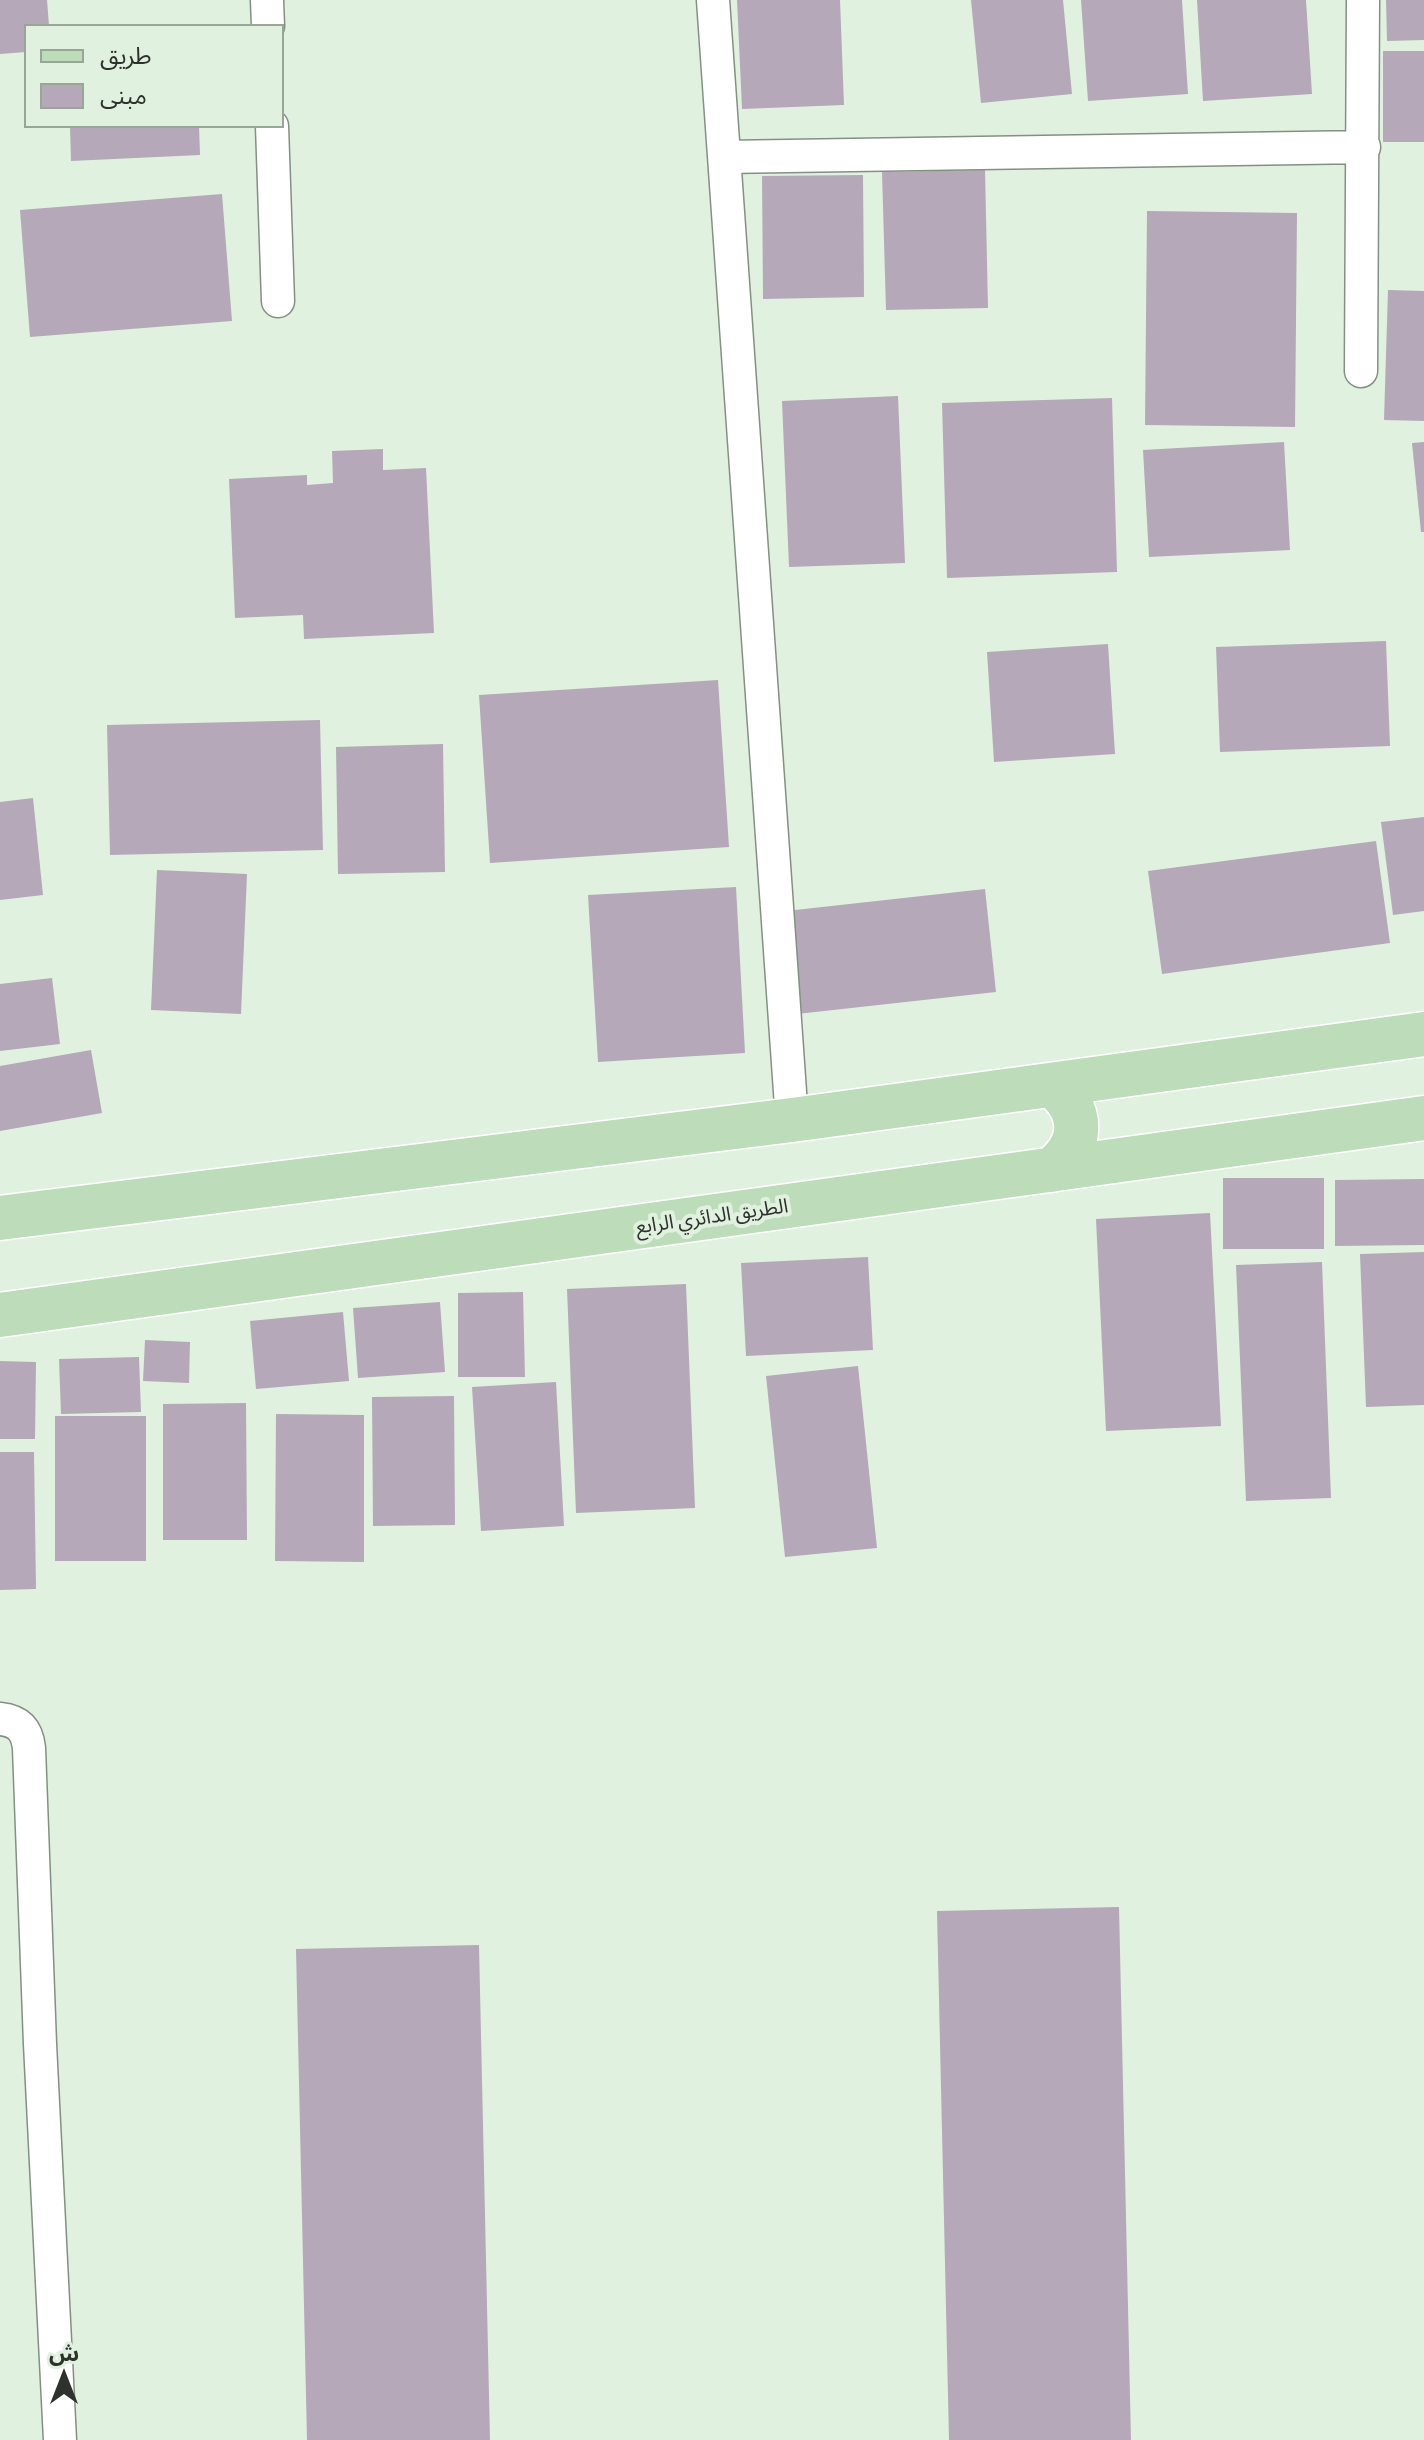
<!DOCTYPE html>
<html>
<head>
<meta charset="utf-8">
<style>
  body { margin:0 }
  #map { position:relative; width:1424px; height:2440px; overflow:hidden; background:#e1f1df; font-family:Literata,"Noto Sans Arabic",serif }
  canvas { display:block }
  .legend { position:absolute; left:24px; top:24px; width:260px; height:104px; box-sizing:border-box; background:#e1f1df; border:2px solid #99a597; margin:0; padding:10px 14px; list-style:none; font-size:24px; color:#2d332c }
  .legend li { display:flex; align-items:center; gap:16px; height:40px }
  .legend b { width:40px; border:2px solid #99a597 }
  .north { position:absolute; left:24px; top:2336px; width:80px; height:80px; -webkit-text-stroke:6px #e1f1df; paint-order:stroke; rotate:0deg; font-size:22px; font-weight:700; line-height:32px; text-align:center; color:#2d332c }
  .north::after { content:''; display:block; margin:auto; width:28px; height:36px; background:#2d332c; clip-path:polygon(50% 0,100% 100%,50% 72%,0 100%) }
</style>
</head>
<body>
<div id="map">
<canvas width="1424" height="2440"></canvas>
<ul class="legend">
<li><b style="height:10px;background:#bcdcba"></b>طريق</li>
<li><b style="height:22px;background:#b5a8b9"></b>مبنى</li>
</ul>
<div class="north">ش</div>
</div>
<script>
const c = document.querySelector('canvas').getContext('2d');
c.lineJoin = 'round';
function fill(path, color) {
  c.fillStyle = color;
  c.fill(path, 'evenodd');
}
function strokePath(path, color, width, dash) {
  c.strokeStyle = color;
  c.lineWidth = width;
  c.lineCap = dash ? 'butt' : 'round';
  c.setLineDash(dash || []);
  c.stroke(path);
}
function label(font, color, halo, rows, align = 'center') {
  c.font = font + ' Literata,"Noto Sans Arabic",serif';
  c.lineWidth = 8;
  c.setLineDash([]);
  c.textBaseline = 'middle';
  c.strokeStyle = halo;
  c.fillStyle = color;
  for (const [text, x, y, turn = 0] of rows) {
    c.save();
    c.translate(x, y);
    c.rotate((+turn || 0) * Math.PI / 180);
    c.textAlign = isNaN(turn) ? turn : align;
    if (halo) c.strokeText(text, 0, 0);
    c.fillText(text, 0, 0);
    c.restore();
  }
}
fill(new Path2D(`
  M0 0H47L49 26H26V52L0 54Z
  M737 0H840L844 105 742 109Z
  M971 0H1063L1072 94 981 103Z
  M1081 0H1182L1188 94 1088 101Z
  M1197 0H1306L1312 94 1203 101Z
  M1386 0H1424V40L1387 41Z
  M1383 51H1424V142H1383Z
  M70 126H199L200 155 71 161Z
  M985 170 988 308 886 310 882 172Z
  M863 175 864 297 763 299 762 176Z
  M222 194 232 321 30 337 20 210Z
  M1147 211 1297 213 1295 427 1145 425Z
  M1388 290 1424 291V421L1384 420Z
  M898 396 905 563 789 567 782 401Z
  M1112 398 1117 572 947 578 942 403Z
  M1284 442 1290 550 1149 557 1143 450Z
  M1424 442V532H1421L1412 443Z
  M383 449V470L426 468 434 633 304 639 303 615 235 618 229 479 307 475V485L333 483 332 451Z
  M1386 641 1390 746 1220 752 1216 647Z
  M1108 644 1115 754 994 762 987 652Z
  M718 680 729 847 490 863 479 695Z
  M320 720 323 850 110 855 107 725Z
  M443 744 445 872 338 874 336 747Z
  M33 798 43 895 0 900V802Z
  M1424 817V911L1393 915 1381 822Z
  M1376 841 1390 943 1162 974 1148 871Z
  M157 870 247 874 241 1014 151 1010Z
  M736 887 745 1053 598 1062 588 895Z
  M985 889 996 992 797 1014 786 911Z
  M52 978 60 1044 0 1051V984Z
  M91 1050 102 1113 0 1131V1066Z
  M1223 1178H1324V1249H1223Z
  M1424 1179V1245L1335 1246V1180Z
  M1210 1213 1221 1426 1106 1431 1096 1219Z
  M1424 1252V1405L1366 1407 1360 1254Z
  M868 1257 873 1350 746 1356 741 1263Z
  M1322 1262 1331 1498 1246 1501 1236 1265Z
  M686 1284 695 1508 576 1513 567 1289Z
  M523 1292 525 1377H458V1293Z
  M440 1302 445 1372 358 1378 353 1308Z
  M343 1312 349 1381 256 1389 250 1321Z
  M145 1340 190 1342 189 1383 143 1381Z
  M139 1357 141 1412 61 1414 59 1359Z
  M0 1361 36 1362 35 1439H0Z
  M858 1366 877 1548 785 1557 766 1376Z
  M556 1382 564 1526 481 1531 472 1387Z
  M454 1396 455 1525 373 1526 372 1397Z
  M246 1403 247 1540H163V1404Z
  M276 1414 364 1415V1562L275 1561Z
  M55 1416H146V1561H55Z
  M0 1452H34L36 1589 0 1590Z
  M1119 1907 1131 2440H949L937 1911Z
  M479 1945 490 2440H307L296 1949Z`), '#b5a8b9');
const street = new Path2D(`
  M267 0 268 26
  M713 0 792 1120
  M272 126 278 301
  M724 157 1364 147
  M1361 371 1363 0
  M0 1719C19 1721 27 1730 29 1748L40 2044 60 2440`);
const primary = new Path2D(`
  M1051 1170C1084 1145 1085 1111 1052 1085
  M0 1218 792 1120 1424 1034
  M0 1315 1424 1118`);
strokePath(street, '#839182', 35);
strokePath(primary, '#fff', 47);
strokePath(street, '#fff', 32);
strokePath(primary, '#bcdcba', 44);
label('20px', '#2d332c', '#e1f1df', [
  ["الطريق الدائري الرابع",712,1217,-8]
]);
</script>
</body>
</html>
